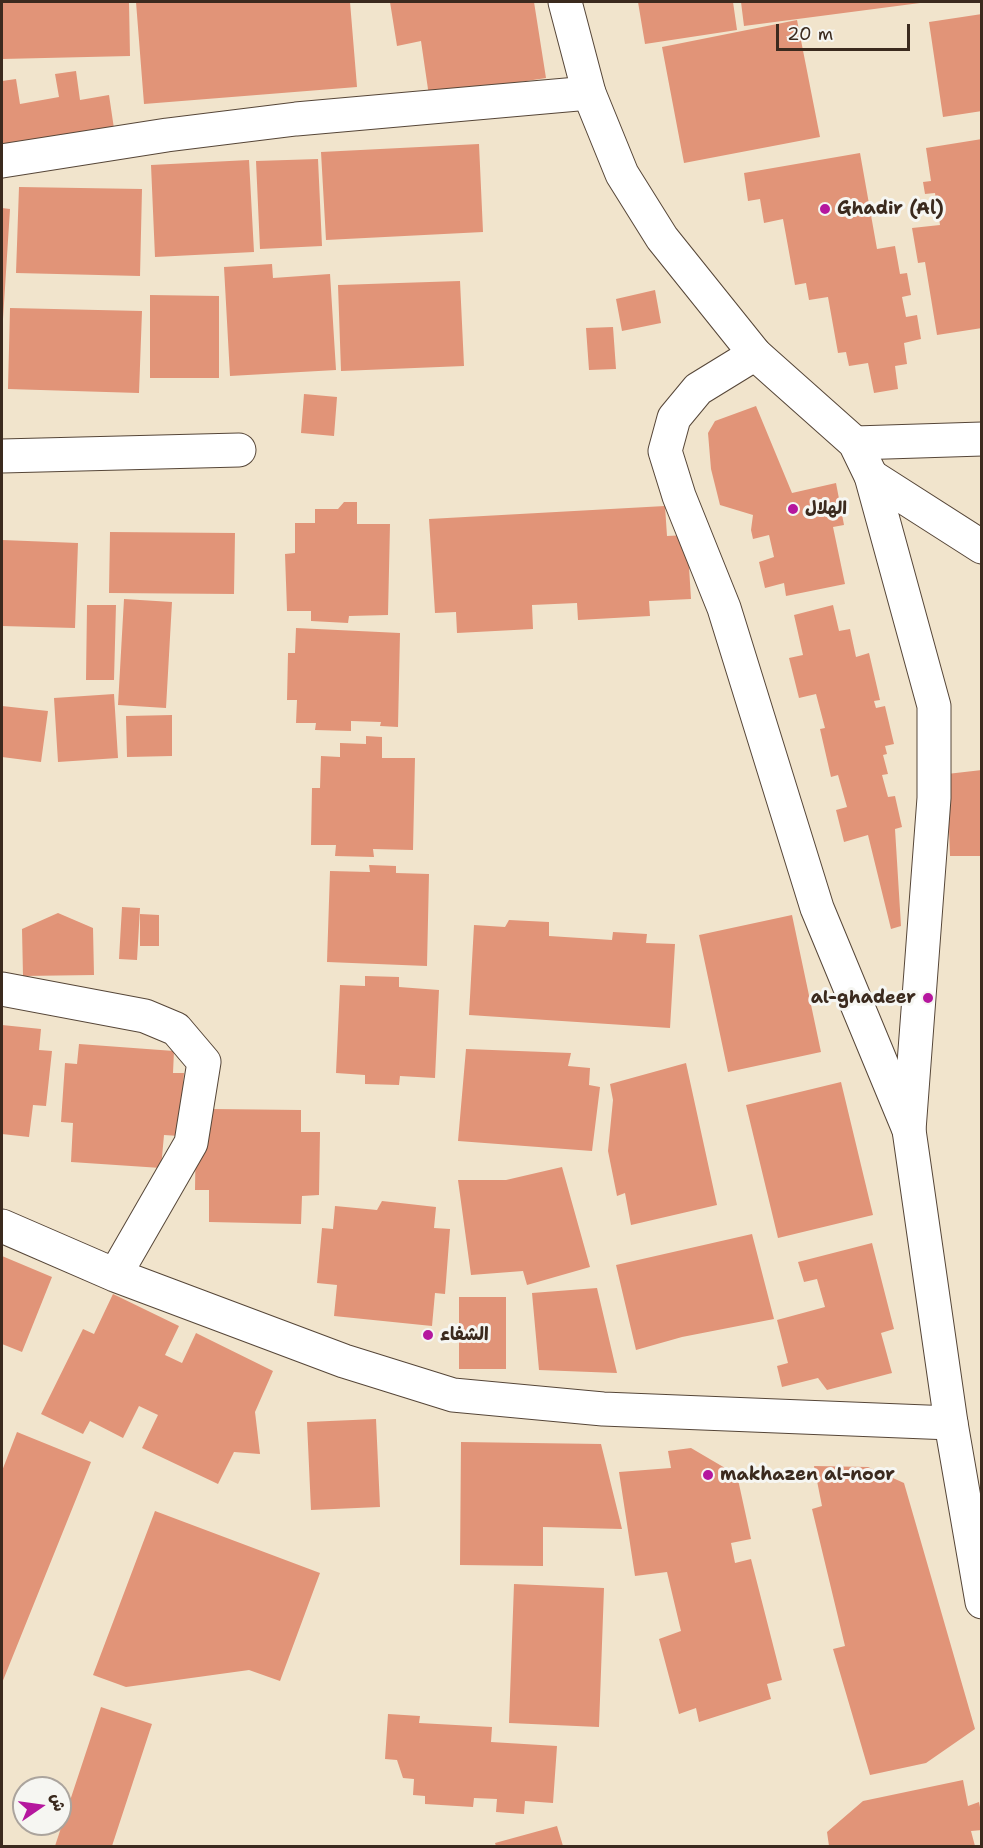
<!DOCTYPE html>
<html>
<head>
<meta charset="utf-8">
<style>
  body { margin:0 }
  #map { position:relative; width:983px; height:1848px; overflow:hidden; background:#f1e4cc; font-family:"Shantell Sans","Playpen Sans Arabic",sans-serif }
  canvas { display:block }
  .frame { position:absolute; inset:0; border:3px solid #3b2a1e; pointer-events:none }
  .north { position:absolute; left:12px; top:1776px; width:60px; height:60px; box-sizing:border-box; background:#f6f6f2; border:2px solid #aba49d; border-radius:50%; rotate:77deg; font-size:16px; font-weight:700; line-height:24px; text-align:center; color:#3b2a1e }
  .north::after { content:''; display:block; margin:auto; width:21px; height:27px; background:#b5179e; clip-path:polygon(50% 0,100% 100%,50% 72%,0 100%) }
  .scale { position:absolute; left:776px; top:24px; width:134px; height:27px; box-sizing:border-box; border:3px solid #3b2a1e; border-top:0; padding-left:8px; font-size:18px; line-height:21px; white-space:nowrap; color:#3b2a1e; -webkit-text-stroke:4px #f6f6f2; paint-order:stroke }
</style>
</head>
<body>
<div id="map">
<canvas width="983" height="1848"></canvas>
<div class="frame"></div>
<div class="north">ش</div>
<div class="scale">20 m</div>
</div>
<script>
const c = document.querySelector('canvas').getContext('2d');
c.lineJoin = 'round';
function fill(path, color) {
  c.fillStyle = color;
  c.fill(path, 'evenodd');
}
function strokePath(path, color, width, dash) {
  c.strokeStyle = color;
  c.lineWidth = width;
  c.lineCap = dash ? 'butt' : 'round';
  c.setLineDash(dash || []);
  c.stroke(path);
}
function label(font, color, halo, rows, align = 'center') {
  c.font = font + ' "Shantell Sans","Playpen Sans Arabic",sans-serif';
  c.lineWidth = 6;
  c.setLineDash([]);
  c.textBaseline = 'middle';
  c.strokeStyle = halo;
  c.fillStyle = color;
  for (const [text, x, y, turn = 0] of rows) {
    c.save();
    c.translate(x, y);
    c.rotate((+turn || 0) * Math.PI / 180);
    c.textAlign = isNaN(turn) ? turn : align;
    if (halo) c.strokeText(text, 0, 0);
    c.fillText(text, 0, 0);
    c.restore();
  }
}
fill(new Path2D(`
  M2 2H129L130 56 2 59Z
  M136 2H350L357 87 144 104Z
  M390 2H534L546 78 429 96 421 41 397 46Z
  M638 2H733L737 30 645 44Z
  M741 2H920V3L744 26Z
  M982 14V111L943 117 929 22Z
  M797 20 820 137 684 163 662 47Z
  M76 71 80 100 109 95 116 142 2 161V81L16 79 20 104 59 97 55 74Z
  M982 139V328L937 335 925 262 918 263 912 228 940 225 935 193 925 194 923 182 931 181 926 148Z
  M479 144 483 232 326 240 321 152Z
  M860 153 877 249 895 246 900 274 907 273 911 295 902 297 906 317 917 315 921 339 904 343 907 364 895 366 898 389 874 393 868 363 849 366 846 352 838 353 828 297 809 300 806 283 795 285 783 219 764 223 760 199 748 201 744 173Z
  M318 159 322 246 260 249 256 161Z
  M249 160 254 252 155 257 151 165Z
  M19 187 142 189 140 276 16 273Z
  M2 208 10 209 3 319H2Z
  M272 264 273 278 330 274 336 370 230 376 224 267Z
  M460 281 464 366 341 371 338 285Z
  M655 290 661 323 622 331 616 299Z
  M150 295 219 296V378H150Z
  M10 308 142 311 139 393 8 389Z
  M613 327 616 369 589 370 586 328Z
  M304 394 337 397 334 436 301 433Z
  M756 406 792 493 836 483 844 525 833 527 845 584 786 596 784 583 765 588 759 562 774 557 769 535 753 539 751 530 753 515 720 505 711 469 708 433 715 421Z
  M344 502H357V524H390L388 615 349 616 348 623 311 621V611H287L285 554 295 553V523H315V509H338Z
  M665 506 667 536 687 535 691 599 649 601 650 616 578 620 577 603 532 605 533 629 457 633 456 612 435 613 429 519Z
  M110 532 235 533 234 594 109 593Z
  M2 540 78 543 75 628 2 626Z
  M124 599 172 602 166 708 118 705Z
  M87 605H116L114 680H86Z
  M833 605 839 631 850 629 856 657 869 653 880 700 874 701 876 708 885 706 894 744 885 746 887 754 883 755 888 774 882 775 888 797 895 796 902 827 895 829 901 926 891 929 868 835 844 842 836 810 847 807 838 775 831 777 820 729 825 728 816 694 799 698 789 658 803 655 794 615Z
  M296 628 400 633 398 727 380 726 381 722 351 721V731L315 730 316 723H296L297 700H287L288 653H295Z
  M114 694 118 758 58 762 54 698Z
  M2 706 48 711 41 762 2 757Z
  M172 715V756L127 757 126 716Z
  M366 736 382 737V758H415L413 850 373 849 374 857 335 856 336 845H311L312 788H320L321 756 340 757V743L366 744Z
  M982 770V856H950L947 774Z
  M369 865 396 866V873L429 874 427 966 327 962 330 871 370 872Z
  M122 907 140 908 137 960 119 959Z
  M58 913 93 928 94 975 23 976 22 929Z
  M140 914 159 915V946H140Z
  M792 915 821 1052 728 1072 699 935Z
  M509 920 549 922V936L612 940 613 932 647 934 646 943 675 944 670 1028 469 1015 474 925 505 927Z
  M365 976 399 977V987L439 990 435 1078 400 1076 399 1085 365 1084V1075L336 1073 340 985 365 986Z
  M2 1025 41 1029 39 1050 52 1051 46 1106 33 1105 29 1137 2 1134Z
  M79 1044 174 1051 173 1073H184L179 1136 164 1135 161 1168 71 1162 73 1123 61 1122 65 1063 77 1064Z
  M466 1049 571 1053 568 1066 590 1068 589 1085 600 1087 592 1151 458 1141Z
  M686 1063 717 1205 631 1225 625 1193 617 1196 608 1151 613 1100 610 1084Z
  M841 1082 873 1215 778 1238 746 1105Z
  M211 1109 301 1110V1132H320L319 1195 302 1196 301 1224 209 1222V1190H195L196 1126Z
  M562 1167 590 1267 527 1285 523 1271 471 1275 458 1180H506Z
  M382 1201 436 1207 434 1228 450 1229 445 1294 435 1293 432 1326 334 1316 337 1285 317 1283 322 1228 333 1229 335 1206 377 1210Z
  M752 1234 774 1319 682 1337 636 1350 616 1265Z
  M872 1243 894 1329 881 1333 892 1373 827 1390 818 1378 782 1387 777 1366 788 1363 777 1320 825 1307 817 1279 804 1282 798 1262Z
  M2 1256 52 1277 22 1352 2 1344Z
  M597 1288 617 1373 539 1370 532 1293Z
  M113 1294 179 1326 165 1355 182 1363 196 1333 273 1371 255 1412 260 1454 234 1452 218 1484 142 1448 158 1415 139 1406 123 1438 90 1421 83 1434 41 1414 83 1329 94 1334Z
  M459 1297H506V1369H459Z
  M376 1419 380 1507 311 1510 307 1422Z
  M17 1432 91 1462 2 1683V1471Z
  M461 1442 601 1444 622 1529 543 1527V1566L460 1565Z
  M691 1448 737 1475 751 1539 731 1543 735 1563 751 1559 782 1680 767 1684 771 1699 699 1722 696 1708 679 1714 659 1639 681 1631 667 1572 635 1576 619 1472 671 1468 668 1451Z
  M814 1466 868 1467 904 1483 975 1729 926 1763 870 1775 833 1649 845 1646 812 1509 822 1506Z
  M155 1511 320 1573 280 1681 249 1670 126 1687 93 1675Z
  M514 1584 604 1588 599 1727 509 1723Z
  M101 1707 152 1724 112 1846H55Z
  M388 1714 420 1716 419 1723 492 1727 491 1742 557 1746 553 1803 525 1801 524 1814 496 1812 497 1799 474 1798 473 1807 425 1804V1796L413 1795 414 1779 403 1778 397 1760 385 1759Z
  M963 1780 968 1806 979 1802 982 1818V1830L971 1831 975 1846H829L827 1832 863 1801Z
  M557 1826 563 1846H496L495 1843Z`), '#e19478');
const minor = new Path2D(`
  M2 161 167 135 296 119 589 93
  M755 354 698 389 674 418 665 451 679 496 724 608 817 908 909 1130
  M855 443 982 439
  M2 456 239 450
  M871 476 982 547
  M2 989 145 1016 176 1029 204 1062 191 1143 115 1275
  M2 1226 115 1275 344 1361 453 1395 603 1409 951 1423`);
const tertiary = new Path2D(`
  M565 2 589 93 622 174 662 238 755 354 855 443 871 476 934 706V798L909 1130 951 1423 982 1602`);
strokePath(minor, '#564638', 35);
strokePath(tertiary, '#564638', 35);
strokePath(minor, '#fff', 33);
strokePath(tertiary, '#fff', 33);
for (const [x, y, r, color] of [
  [825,209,6,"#b5179e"],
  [793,509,6,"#b5179e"],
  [928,998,6,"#b5179e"],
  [428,1335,6,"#b5179e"],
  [708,1475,6,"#b5179e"]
]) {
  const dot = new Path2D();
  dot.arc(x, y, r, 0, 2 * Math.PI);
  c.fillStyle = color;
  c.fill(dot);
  strokePath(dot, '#f6f6f2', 2);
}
label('bold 18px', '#3b2a1e', '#f6f6f2', [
  ["Ghadir (Al)",837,209],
  ["الهلال",805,509],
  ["al-ghadeer",916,998,"right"],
  ["الشفاء",440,1335],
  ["makhazen al-noor",720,1475]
], 'left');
</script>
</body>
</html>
